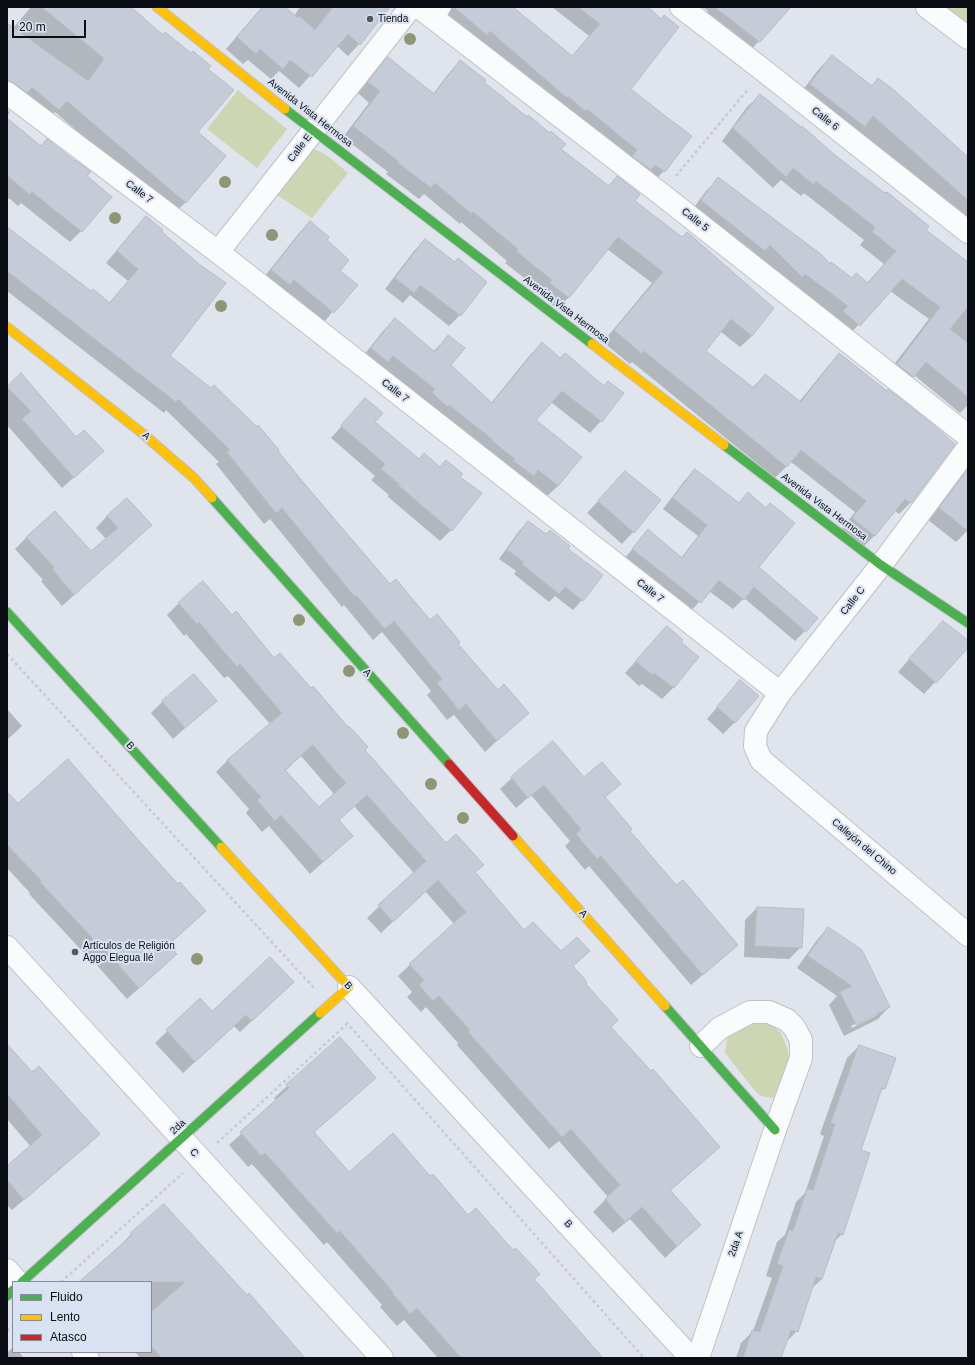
<!DOCTYPE html>
<html>
<head>
<meta charset="utf-8">
<style>
  body { margin:0 }
  #map { position:relative; width:975px; height:1365px; overflow:hidden; background:#dfe4ed; font-family:Helvetica,sans-serif }
  canvas { display:block }
  .frame { position:absolute; inset:0; border:8px solid #0a0d13; pointer-events:none }
  .legend { position:absolute; left:12px; top:1281px; width:140px; height:72px; box-sizing:border-box; background:#d9e2f3; border:1px solid #868d99; margin:0; padding:5px 7px; list-style:none; font-size:12px; color:#0a0d13 }
  .legend li { display:flex; align-items:center; gap:8px; height:20px }
  .legend b { width:20px; border:1px solid #868d99 }
  .scale { position:absolute; left:12px; top:20px; width:74px; height:18px; box-sizing:border-box; border:2px solid #0a0d13; border-top:0; padding-left:5px; font-size:12px; line-height:14px; white-space:nowrap; color:#0a0d13; -webkit-text-stroke:3px #d9e2f3; paint-order:stroke }
</style>
</head>
<body>
<div id="map">
<canvas width="975" height="1365"></canvas>
<div class="frame"></div>
<ul class="legend">
<li><b style="height:5px;background:#4caf50"></b>Fluido</li>
<li><b style="height:5px;background:#ffc107"></b>Lento</li>
<li><b style="height:5px;background:#c62828"></b>Atasco</li>
</ul>
<div class="scale">20 m</div>
</div>
<script>
const c = document.querySelector('canvas').getContext('2d');
c.lineJoin = 'round';
function fill(path, color) {
  c.fillStyle = color;
  c.fill(path, 'evenodd');
}
function strokePath(path, color, width, dash) {
  c.strokeStyle = color;
  c.lineWidth = width;
  c.lineCap = dash ? 'butt' : 'round';
  c.setLineDash(dash || []);
  c.stroke(path);
}
function label(font, color, halo, rows, align = 'center') {
  c.font = font + ' Helvetica,sans-serif';
  c.lineWidth = 4;
  c.setLineDash([]);
  c.textBaseline = 'middle';
  c.strokeStyle = halo;
  c.fillStyle = color;
  for (const [text, x, y, turn = 0] of rows) {
    c.save();
    c.translate(x, y);
    c.rotate((+turn || 0) * Math.PI / 180);
    c.textAlign = isNaN(turn) ? turn : align;
    if (halo) c.strokeText(text, 0, 0);
    c.fillText(text, 0, 0);
    c.restore();
  }
}
fill(new Path2D(`
  M942 7H968V26Z
  M238 90 287 129 257 168 207 129Z
  M310 149C321 148 340 166 348 173L312 218 276 194Z
  M753 1021 769 1023 781 1033 787 1048 790 1064 782 1093 774 1098 761 1096 756 1092 725 1053 727 1039 734 1031Z`), '#ccd6b3');
fill(new Path2D(`
  M31 7H130L163 36 207 69 197 132 224 156 185 203 173 214 55 112 47 121 7 97V24L13 28Z
  M262 7H283L294 16 300 7H387L388 8 359 44 348 56 337 46 299 88 279 71 271 79 248 60 243 64 226 49Z
  M428 7H511L571 57 589 36 552 7H647L630 89 664 171 652 183Z
  M703 7H779L759 41 749 52 698 23 708 11Z
  M832 56 968 158V224L859 131 850 140 796 99 818 70Z
  M388 58 433 94 449 73 460 61 484 80 483 82 526 118 528 116 550 134 551 133 565 144 560 150 608 186 617 177 639 194 634 201 682 238 687 233 773 308 752 336 740 347 720 331 705 351 752 388 765 375 799 402 828 366 839 355 887 392 888 390 931 424 954 444 911 503 902 495 900 496 910 503 899 514 894 510 874 536 863 547 841 530 855 512 791 462 775 478 632 362 630 364 603 342 652 283 607 249 569 297 557 309 540 294 542 292 505 263 507 261 461 222 460 224 424 194 419 199 386 174 388 172 343 137 369 103 358 93 377 70Z
  M760 95 968 264V405L960 413 914 375 901 389 885 376 929 319 890 291 847 337 690 213 706 191 718 179 830 265 851 279 867 283 884 264 860 245 864 240 804 193 801 196 781 180 773 188 722 141 747 107Z
  M7 110 10 112 7 116Z
  M7 120 41 147 86 177 81 231 70 242 21 203 18 206 9 198 7 201Z
  M146 218 169 356 277 451 390 585 457 644 498 691 527 713 485 752 454 715 447 720 427 695 431 691 382 632 373 640 344 605 342 607 270 519 264 524 216 464 219 462 166 410 164 413 7 291V229L91 292 109 303 128 281 106 263 135 229Z
  M310 223 325 240 339 271 356 285 323 323 261 281 299 233Z
  M425 240 455 263 460 315 449 326 410 295 403 303 385 289 414 251Z
  M395 320 433 352 448 336 450 365 491 403 530 355 542 344 601 421 590 433 551 402 535 420 580 457 558 486 546 497 360 360 383 331Z
  M21 374 76 439 91 462 62 488 7 425V388Z
  M355 411 374 422 419 460 459 477 480 493 451 530 440 541 387 496 389 495 371 480 375 476 331 438Z
  M968 468V530L956 542 928 520Z
  M695 470 738 503 748 494 758 567 805 631 795 641 744 598 733 609 709 591 690 612 623 560 648 531 681 558 698 536 663 509 685 480Z
  M614 484 633 532 622 544 587 513Z
  M107 516 139 536 62 606 41 581 43 580 15 549 27 537 91 553 106 539 96 528Z
  M528 522 567 549 601 576 582 600 573 610 555 596 549 602 514 574 516 571 499 559 519 531Z
  M179 603 232 616 364 750 446 845 474 873 524 932 561 953 589 951 572 967 585 984 610 1027 706 1159 670 1191 700 1225 665 1258 630 1219 613 1233 593 1212 608 1197 559 1141 549 1149 457 1045 458 1043 426 1007 421 1012 407 997 412 992 398 976 454 924 425 891 381 933 367 918 414 873 354 806 338 821 339 848 310 874 269 826 262 832 246 813 249 809 216 772 228 760 270 724 228 676 224 678 186 634 184 636 167 615ZM301 756 334 794 318 809 285 771Z
  M667 627 679 642 698 657 673 688 662 699 642 684 639 686 625 673Z
  M931 634 968 641V646L924 694 898 672Z
  M740 681 735 722 723 734 707 719Z
  M163 701H215L173 739 151 713Z
  M7 709 22 726 7 740Z
  M553 743 584 779 619 784 604 798 629 831 676 887 737 945 691 985 589 866 585 870 565 846 570 841 531 795 516 808 500 789 512 778Z
  M7 793 18 804 178 885 205 911 168 945 164 966 127 999 86 953 85 954 29 894 30 893 7 868Z
  M757 908 803 910 801 947 789 959 744 957 745 920Z
  M828 928 889 1007 878 1019 844 1036 829 1005 837 996 797 968 817 940ZM877 1013V1015L852 1028 851 1026Z
  M281 994 240 1032 234 1026 183 1073 155 1043 200 1000 212 1012Z
  M7 1045 32 1073 99 1134 87 1146 12 1210 7 1205V1167L31 1147 7 1119Z
  M859 1046 884 1088 879 1093 860 1150 842 1234 834 1242 822 1279 811 1289 797 1331 785 1343 780 1358H736L741 1343 753 1331 772 1278 766 1276 777 1242 785 1235 796 1202 805 1193 824 1136 820 1134 847 1058Z
  M287 1086 362 1090 313 1133 349 1173 430 1178 533 1280 597 1358H438L404 1320 397 1326 380 1307 382 1305 327 1242 324 1245 252 1164 248 1167 229 1145 277 1101 274 1098Z
  M131 1234 304 1358H140L135 1352H151V1282H81L121 1246H120Z
  M13 1347V1352H19L24 1358H7V1353Z`), '#0003');
const building = new Path2D(`
  M42 7H131L163 35 165 32 191 53 193 51 211 66 208 69 234 90 198 132 226 156 186 203 67 101 59 110 32 87 27 93 14 83 7 81V23L88 81 104 59Z
  M263 7H285L298 18 299 16 315 30 333 7H390L360 45 348 34 312 77 290 60 283 69 260 49 256 54 237 37Z
  M454 7H513L572 56 600 24 578 7H648L661 19 664 15 679 27 631 89 664 115 692 136 665 172 655 165 651 170 632 156 637 150 587 109 585 111 568 96 567 98 490 31 487 35Z
  M715 7H791L760 42Z
  M832 55 872 86 878 78 894 90 968 157V200L873 116 865 127 810 84Z
  M388 57 434 94 460 60 486 80 484 82 527 117 528 115 550 133 551 131 566 144 561 149 609 186 617 176 640 194 635 201 682 237 687 232 774 308 752 336 731 319 706 351 754 388 765 374 801 402 839 353 887 391 888 389 931 423 955 444 911 503 905 499 875 536 852 518 866 501 801 450 787 467 644 351 642 354 614 330 663 272 618 237 569 298 550 283 552 280 516 251 518 249 473 212 472 214 435 183 431 188 397 162 398 161 353 126 380 91 368 82Z
  M760 94 801 127 802 126 836 156 885 193 887 192 929 226 926 230 968 262V307L950 329 968 343V397L926 362 914 377 897 364 940 307 902 279 860 326 843 311 848 306 805 274 802 277 770 245 765 251 701 200 718 177 822 255 830 264 831 262 852 278 856 273 868 283 896 251 872 232 875 227 816 181 814 185 793 168 786 177 733 128Z
  M7 118 41 146 47 139 75 161V160L91 172 87 176 112 197 82 232 32 192 30 195 7 175Z
  M146 216 163 230 162 232 199 264 226 283 170 356 211 388 214 385 257 427 258 425 279 450 278 451 307 487 390 584 396 579 430 620 437 614 460 642 458 644 498 690 504 684 529 713 497 741 466 704 459 710 437 683 442 679 394 621 385 629 356 595 354 596 282 508 276 513 227 452 230 450 178 399 176 402 7 271V227L91 291 93 289 110 303 138 269 117 251Z
  M310 221 329 237 327 240 349 260 340 271 358 285 334 313 294 280 290 285 271 270Z
  M425 239 455 262 458 258 487 282 461 316 420 285 414 293 395 278Z
  M395 318 435 352 448 335 465 348 451 365 492 403 542 342 560 358 565 353 604 386 608 381 624 393 602 422 562 391 536 420 582 457 558 486 538 470 534 476 513 461 515 459 491 440 492 439 449 405 447 407 432 392 435 389 393 356 388 362 371 348Z
  M21 373 76 437 84 430 104 451 74 478 22 419 31 411 7 387Z
  M365 398 383 413 375 422 419 459 424 453 440 467 446 460 463 474 460 477 482 493 452 531 398 485 399 484 381 469 385 464 341 426Z
  M695 469 739 503 748 492 766 508 770 503 795 523 759 567 818 618 806 632 754 587 744 600 719 580 701 603 632 549 648 529 682 558 707 525 673 498Z
  M968 469V531L939 508Z
  M625 471 661 500 634 533 598 501Z
  M127 498 152 525 74 595 52 569 54 567 26 537 55 511 91 551 118 528 107 516Z
  M528 521 546 534 550 530 570 546 568 549 603 575 583 601 565 587 559 594 522 564 524 562 507 550Z
  M203 581 232 615 236 611 274 658 280 653 311 688 313 686 348 727 349 726 368 747 365 750 446 843 456 834 484 865 475 872 524 930 533 922 561 951 577 937 590 951 573 966 587 982 586 984 618 1020 611 1027 651 1071 653 1069 720 1147 670 1190 701 1225 677 1246 642 1207 625 1222 605 1199 620 1185 571 1129 562 1137 468 1032 470 1030 439 996 433 1001 419 985 424 980 409 964 466 912 438 880 393 922 378 905 426 861 367 795 339 820 353 836 323 862 281 815 275 821 257 800 261 797 227 760 282 713 240 664 237 667 199 622 197 624 178 603ZM313 745 346 783 319 807 285 770Z
  M943 621 968 640V648L936 683 909 659Z
  M667 626 683 640 681 642 699 657 674 688 654 673 652 675 636 661Z
  M194 674 217 701 185 728 162 701Z
  M740 680 759 696 735 723 717 707Z
  M553 741 584 777 602 762 621 784 605 797 632 829 630 831 676 885 683 880 738 945 703 975 601 856 597 859 576 834 581 829 544 785 528 798 511 777Z
  M68 759 140 842 178 884 180 882 206 911 168 945 177 954 139 988 98 942 97 943 40 882 41 880 7 845V792L18 803Z
  M757 907 804 909 802 948 755 946Z
  M828 927 862 950 890 1007 856 1025 840 992 852 986 808 956Z
  M270 957 294 982 252 1021 246 1015 195 1062 166 1030 200 998 212 1011Z
  M340 1037 376 1078 314 1132 349 1172 393 1133 430 1176 433 1174 468 1215 476 1208 513 1250 516 1248 540 1274 534 1279 603 1358H461L417 1308 410 1314 392 1293 393 1292 340 1231 337 1233 265 1153 261 1156 240 1132 289 1088 286 1085Z
  M7 1044 32 1072 39 1066 100 1134 24 1200 7 1180V1166L42 1135 7 1094Z
  M859 1045 896 1058 885 1089 882 1088 861 1150 870 1153 843 1235 838 1233 822 1279 816 1277 798 1332 791 1330 781 1358H743L752 1330 760 1332 783 1266 777 1264 789 1230 793 1231 807 1189 813 1190 835 1124 831 1123Z
  M164 1204 247 1295 249 1293 305 1358H162L151 1346V1312L185 1282H79L132 1235 131 1233Z`);
fill(building, '#c5ccd8');
strokePath(building, '#b8bcc3', 1);
const lane = new Path2D(`
  M437 21 445 7`);
const street = new Path2D(`
  M419 7 661 194 968 436
  M681 7 763 70 968 232
  M927 7 968 38
  M7 93 218 252 780 693
  M218 252 411 7
  M968 448 881 565 780 693 756 731 755 746 761 760 968 935
  M7 947 382 1358
  M349 987 691 1358
  M7 1270 18 1282
  M83 1352 88 1358
  M698 1358 775 1130 801 1058V1040L794 1027 787 1020 769 1012H750L720 1028 701 1046`);
const fast = new Path2D(`
  M285 109 592 344
  M724 445 881 565 968 623
  M212 498 449 764
  M7 612 221 847
  M665 1006 775 1130
  M22 1282 320 1013
  M7 1296 13 1290`);
const slow = new Path2D(`
  M157 7 285 109
  M7 327 142 433 194 478 212 498
  M592 344 724 445
  M513 836 665 1006
  M221 847 349 987 320 1013`);
const jam = new Path2D(`
  M449 764 513 836`);
strokePath(lane, '#bec2c9', 14);
strokePath(street, '#bec2c9', 24);
strokePath(fast, '#bec2c9', 11);
strokePath(slow, '#bec2c9', 11);
strokePath(jam, '#bec2c9', 11);
strokePath(new Path2D(`
  M676 176 749 88
  M7 654 314 988
  M346 1022 644 1358
  M217 1143 347 1024
  M61 1282 183 1173
  M7 1331 13 1326`), '#c9cacd', 2.5, [3, 3]);
strokePath(lane, '#fafbfc', 12);
strokePath(street, '#fafbfc', 22);
strokePath(fast, '#4caf50', 9);
strokePath(slow, '#ffc107', 9);
strokePath(jam, '#c62828', 9);
c.fillStyle = '#8f9675';
for (const [x, y] of [
  [410,39],
  [225,182],
  [115,218],
  [272,235],
  [221,306],
  [299,620],
  [349,671],
  [403,733],
  [431,784],
  [463,818],
  [197,959]
]) {
  c.beginPath();
  c.arc(x, y, 6, 0, 2 * Math.PI);
  c.fill();
}
for (const [x, y, r, color] of [
  [370,19,4,"#55585f"],
  [75,952,4,"#55585f"]
]) {
  const dot = new Path2D();
  dot.arc(x, y, r, 0, 2 * Math.PI);
  c.fillStyle = color;
  c.fill(dot);
  strokePath(dot, '#d9e2f3', 1.5);
}
label('10px', '#0a0d13', '#d9e2f3', [
  ["Tienda",378,19],
  ["Artículos de Religión",83,946],
  ["Aggo Elegua Ilé",83,958]
], 'left');
label('10px', '#0a0d13', '#d9e2f3', [
  ["Avenida Vista Hermosa",310,113,38],
  ["Calle 6",825,119,38],
  ["Calle E",300,148,-52],
  ["Calle 7",139,192,37],
  ["Calle 5",695,220,38],
  ["Avenida Vista Hermosa",566,310,37],
  ["Calle 7",395,391,38],
  ["A",146,436,41],
  ["Avenida Vista Hermosa",824,507,37],
  ["Calle 7",650,591,38],
  ["Calle C",853,601,-52],
  ["A",367,673,48],
  ["B",130,746,48],
  ["Callejón del Chino",864,847,40],
  ["A",583,914,48],
  ["B",348,986,48],
  ["2da",178,1127,-42],
  ["C",194,1153,49],
  ["B",568,1224,47],
  ["2da A",736,1244,-71]
]);
</script>
</body>
</html>
